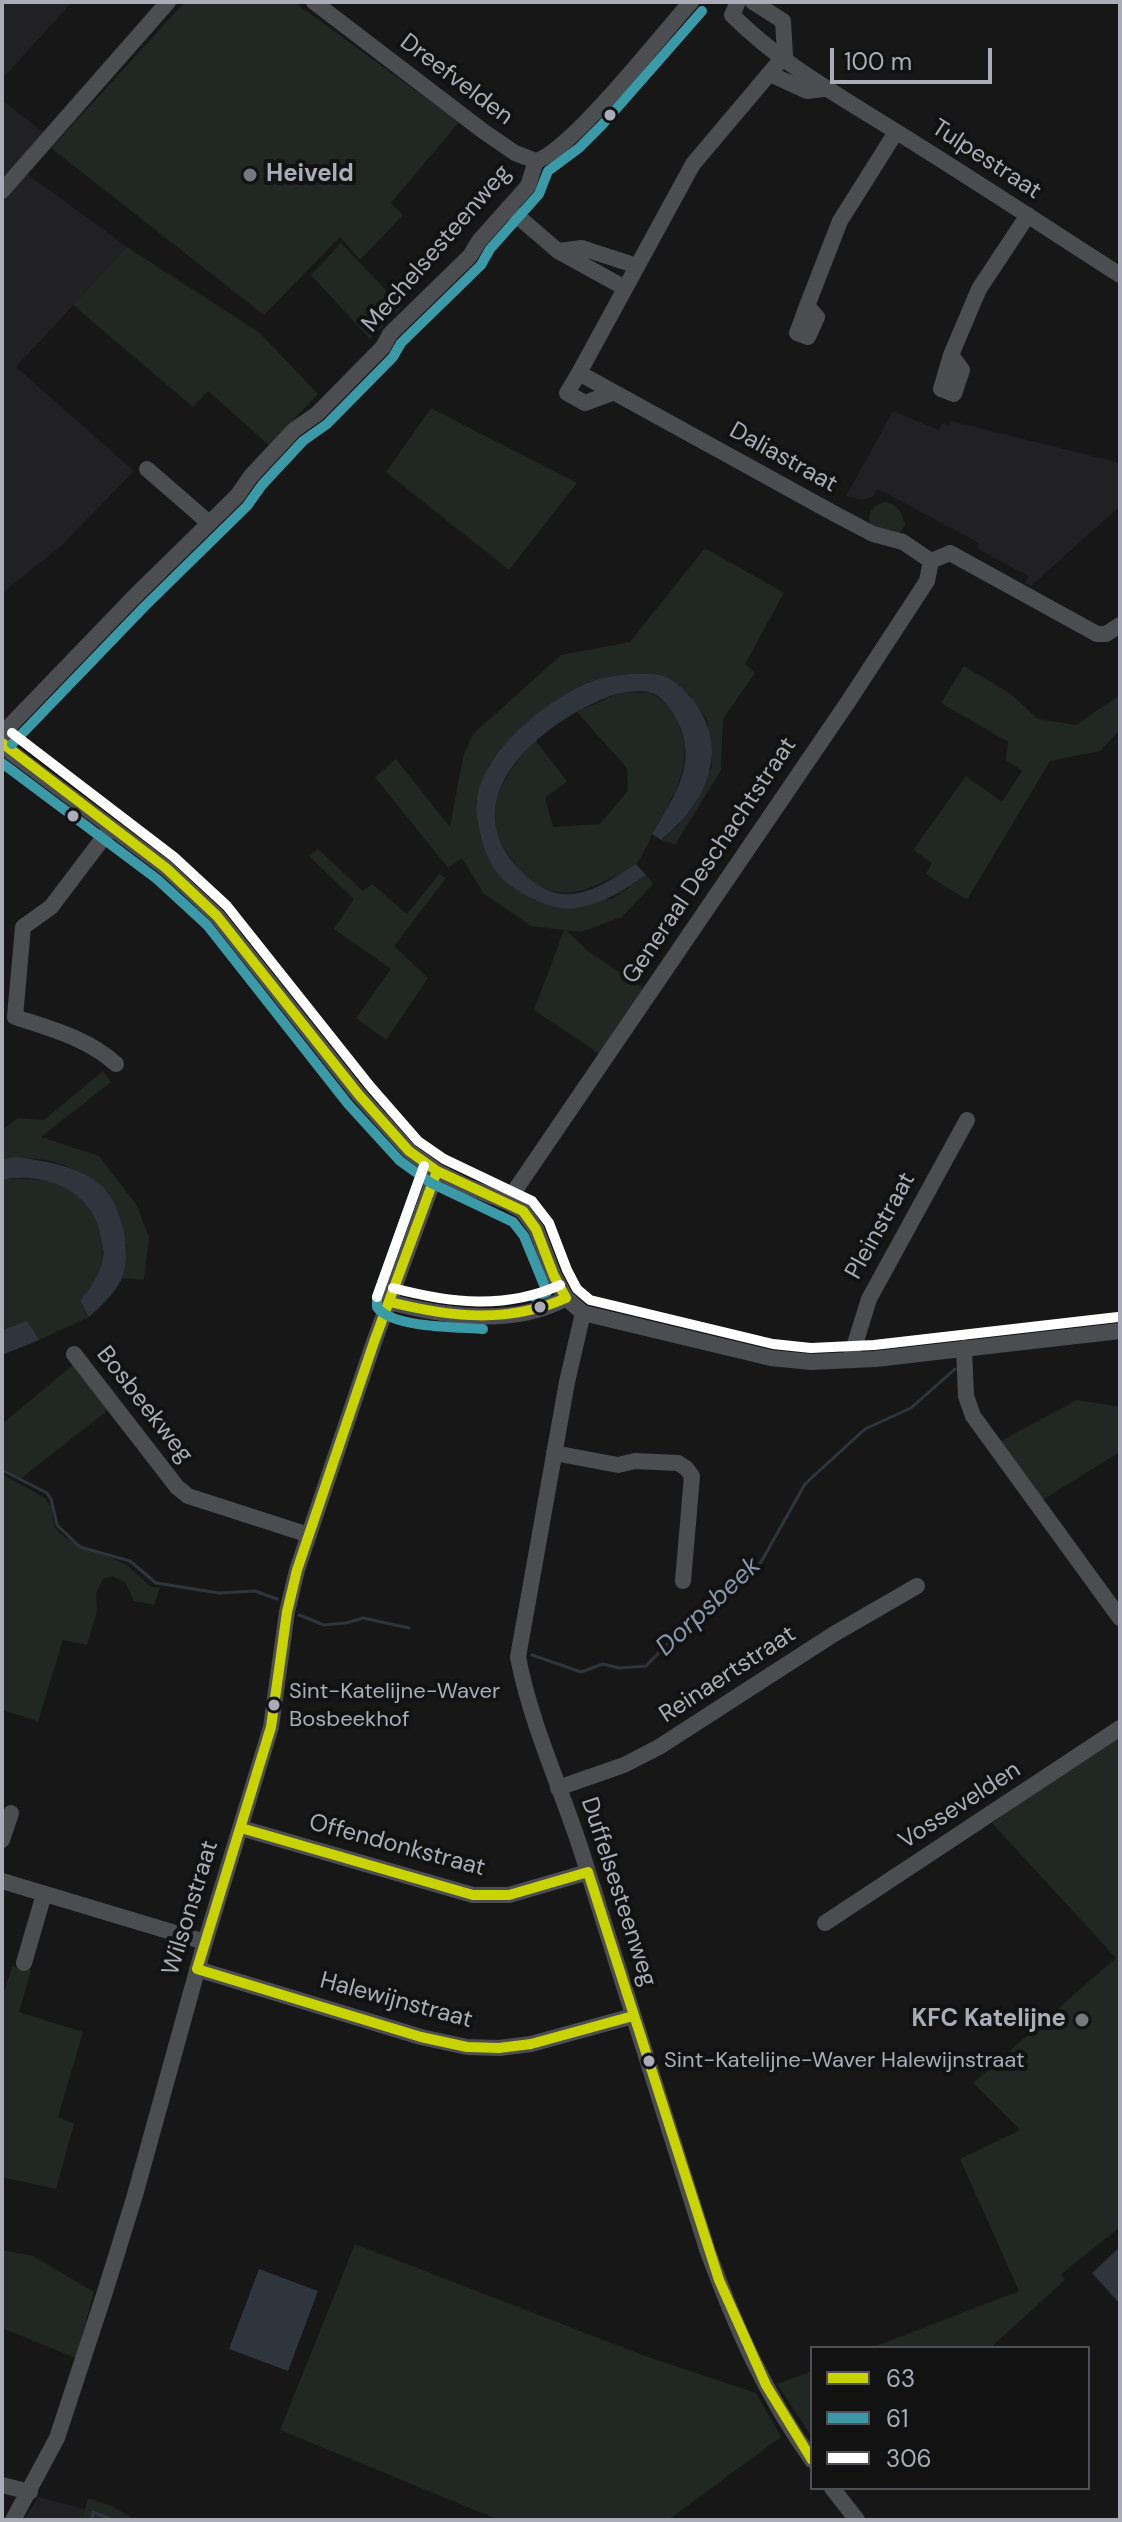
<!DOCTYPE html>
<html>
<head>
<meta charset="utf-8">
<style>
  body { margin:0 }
  #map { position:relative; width:1122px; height:2522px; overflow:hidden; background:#171718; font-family:"DM Sans",sans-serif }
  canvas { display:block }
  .frame { position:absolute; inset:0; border:4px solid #aaadb7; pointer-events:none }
  .legend { position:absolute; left:810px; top:2346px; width:280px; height:144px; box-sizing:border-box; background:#121213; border:2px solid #4f5055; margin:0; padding:10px 14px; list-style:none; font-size:24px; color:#aaadb7 }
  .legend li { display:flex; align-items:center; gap:16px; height:40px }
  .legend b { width:40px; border:2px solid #4f5055 }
  .scale { position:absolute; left:830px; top:48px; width:162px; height:36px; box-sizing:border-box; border:4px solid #aaadb7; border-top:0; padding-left:10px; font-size:24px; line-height:28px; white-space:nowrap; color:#aaadb7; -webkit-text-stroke:6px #121213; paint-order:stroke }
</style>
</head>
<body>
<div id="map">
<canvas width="1122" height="2522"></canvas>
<div class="frame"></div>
<ul class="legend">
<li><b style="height:10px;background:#c8d300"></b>63</li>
<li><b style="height:10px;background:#3a9aa8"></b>61</li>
<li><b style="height:10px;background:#fff"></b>306</li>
</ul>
<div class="scale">100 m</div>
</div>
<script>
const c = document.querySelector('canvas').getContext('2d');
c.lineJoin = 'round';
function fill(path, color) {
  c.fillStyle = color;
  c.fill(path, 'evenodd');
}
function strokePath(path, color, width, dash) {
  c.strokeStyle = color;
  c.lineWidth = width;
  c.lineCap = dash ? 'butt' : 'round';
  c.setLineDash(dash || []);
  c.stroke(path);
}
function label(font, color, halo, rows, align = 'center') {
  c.font = font + ' "DM Sans",sans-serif';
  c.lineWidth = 8;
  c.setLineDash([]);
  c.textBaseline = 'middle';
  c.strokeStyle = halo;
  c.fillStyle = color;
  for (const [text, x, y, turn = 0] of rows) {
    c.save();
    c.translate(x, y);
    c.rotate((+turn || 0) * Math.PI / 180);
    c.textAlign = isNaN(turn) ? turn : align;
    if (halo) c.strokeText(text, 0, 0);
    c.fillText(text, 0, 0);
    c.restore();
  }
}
fill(new Path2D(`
  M2 2H72L2 79Z
  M2 100 54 141 27 174 127 247 16 367 134 471 62 545 2 593Z
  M893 411 938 430 943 423 948 425 951 421 1120 463V506L1031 586 1025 583 1028 576 977 548 979 543 878 489 872 497 862 500 846 496Z
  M38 2497 85 2509 82 2520H24Z`), '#212123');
fill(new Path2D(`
  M185 2H294L459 122 391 203 403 215 360 260 340 237 264 315 51 148Z
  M341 243 402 307 370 339 311 275Z
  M127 247 260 333 318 394 269 445 208 391 193 407 73 305Z
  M431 408 577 483 509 570 386 472Z
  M885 502C898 504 902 513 905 525L900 533 872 526C865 515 872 505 885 502Z
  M705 548 784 593 745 664 755 673 723 719 721 770 675 845 661 840 678 826 712 767 707 719 689 694 662 675 562 697 526 723 489 765 476 802 481 838 498 874 535 901 612 899 646 875 653 884 622 917 581 932 566 930 588 951 644 989 601 1055 534 1010 564 930 531 926 484 894 462 858 448 868 375 777 396 759 450 827 463 757 473 734 561 655 630 642Z
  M964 666 1012 695 1038 719 1076 725 1120 695V730L1100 751 1050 761 967 900 926 874 932 863 913 850 966 776 1002 802 1022 771 1006 760 1008 742 941 703Z
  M650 692C657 698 669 704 674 711 677 715 678 723 680 728 694 767 673 797 654 830 649 841 644 853 637 863 630 871 615 876 605 881 559 905 531 891 504 848 478 805 509 771 535 740L567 781 545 798 553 827 600 824 628 791 627 768 577 712 619 693Z
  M318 849 363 891 372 884 407 914 439 874 446 878 394 946 428 978 386 1040 356 1018 391 969 334 929 354 899 309 856Z
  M103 1071 111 1082 41 1137 99 1156 136 1204 149 1237 144 1280 122 1278 127 1246C118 1232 88 1177 77 1171 57 1159 25 1156 2 1159V1130L18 1118 44 1120Z
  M6 1179C24 1179 45 1178 62 1185 97 1200 114 1248 95 1281 92 1288 85 1294 80 1301L89 1317 39 1340 26 1322 2 1330V1180Z
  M74 1364 108 1410 19 1480 2 1468V1424Z
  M1077 1400 1120 1407V1452L1039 1502 997 1443Z
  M2 1474 45 1498 51 1507 54 1527 66 1538 127 1565 151 1587 160 1588 154 1605 134 1601 126 1583 112 1576 103 1579 96 1593 97 1611 87 1645 63 1640 38 1721 2 1710Z
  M1120 1731V2227L1061 2274 1065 2280 990 2348H871L1019 2291 960 2159 1020 2130 973 2083 1116 1958 992 1823Z
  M12 1966 31 1970 19 2012 83 2032 58 2117 74 2124 56 2189 2 2177V2000Z
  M355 2244 645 2356 756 2393 781 2437 668 2520H499L280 2430Z
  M2 2250 33 2256 94 2292 76 2358 2 2328Z
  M812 2371V2437L777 2384Z
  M88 2498 112 2506 135 2520H82Z`), '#212723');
fill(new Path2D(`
  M629 674C639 674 651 673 660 675 671 677 687 692 694 701 731 752 705 804 661 840L652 834C665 811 681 789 685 763 689 739 674 700 649 692 641 690 622 692 613 695 544 720 447 798 522 872 534 884 552 896 570 894 593 893 617 876 636 864L646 875C623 891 603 904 575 908 552 912 514 892 499 875 485 859 474 820 477 799 484 750 548 698 593 681 604 677 617 676 629 674Z
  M16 1157C46 1161 80 1166 103 1187 122 1206 133 1255 121 1280 114 1294 101 1306 89 1317L80 1301C91 1287 100 1275 103 1257 105 1250 101 1241 100 1233 91 1190 42 1171 2 1180V1159Z
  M27 1321 39 1340 2 1355V1330Z
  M1120 2247V2304L1092 2273Z
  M259 2269 318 2291 288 2371 229 2349Z`), '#2f353c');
strokePath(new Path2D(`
  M2 1470 47 1493 51 1499 57 1525 80 1547 130 1561 156 1583 219 1593 255 1591 277 1599
  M299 1615 324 1625 346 1623 363 1618 409 1628
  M532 1655 581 1672 603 1664 619 1668 646 1666 711 1599 739 1586 761 1562 805 1484 865 1429 911 1408 955 1369
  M92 2520 93 2512 112 2520`), '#2f353c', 3);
strokePath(new Path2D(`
  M314 2 483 131 515 153 536 161
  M738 2 732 15C782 65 840 96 900 134 974 180 1047 228 1120 275
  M753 2 783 21 785 55 693 164 579 373 835 514 873 534 903 542 931 561
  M770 74 807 91 824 89
  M2 191 168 2
  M508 208 558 251 625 288
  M558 251 582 248 637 266
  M807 306 797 333 808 337 817 317 807 306 840 221 896 132
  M951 355 941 389 954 394 962 370 951 355 979 289 1028 215
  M579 373 567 393 585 403 612 393
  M147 469 208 522
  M931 561 950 553 1097 634H1106L1120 625
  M2 734 135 596 237 496 251 476 294 430 317 414 383 347 390 334 470 256 479 241 528 186 536 161C570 152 662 34 691 2
  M2 743 12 753 166 868 217 916 359 1095 409 1151 437 1171 466 1186 507 1202 523 1211 536 1229 554 1276 566 1298 583 1313 771 1358 811 1362 875 1359 1120 1331
  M110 829 51 907 23 927 15 1017C51 1029 87 1038 116 1064
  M507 1202 848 702 927 581 931 561
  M390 1302C446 1317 514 1327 566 1298
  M583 1313 567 1382 518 1657C531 1725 561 1787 582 1853 624 1986 666 2119 708 2252 736 2328 765 2394 812 2460
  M964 1348 966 1396 973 1416 1120 1618
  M74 1354 177 1487 188 1496 309 1535
  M850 1360 869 1299 967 1120
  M554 1453 618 1465 635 1461 678 1463 686 1468 692 1476 683 1581
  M558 1788 624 1765 659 1747 834 1634 917 1586
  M241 1828 473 1895H509L588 1872
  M2 1840 11 1813
  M2 1881 205 1942
  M825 1923 1120 1728
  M24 1963 44 1894
  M197 1969 421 2037 467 2047 499 2048 531 2044 633 2016
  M2 2485 30 2492
  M832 2488 857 2520
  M13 2520 57 2438 105 2292 135 2195 203 1949 271 1727 287 1612 297 1570 374 1342 437 1171`), '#4c4d50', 16);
strokePath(new Path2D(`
  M2 743 166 868 217 916 359 1095 409 1151 437 1171 523 1211 536 1229 554 1276 566 1298
  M437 1171 374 1342 297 1570 287 1612 271 1727 197 1969 421 2037 467 2047 499 2048 531 2044 633 2016
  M390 1302C450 1317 508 1324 566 1298
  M241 1828 473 1895H509L588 1872 719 2280 766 2385 812 2460`), '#c8d300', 10);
strokePath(new Path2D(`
  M12 744 145 606 247 506 262 485 303 441 327 424 393 357 401 343 481 265 490 249 539 194 548 171 579 148 602 125 702 11
  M2 763 157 879 207 925 348 1104 400 1161 431 1183 513 1222 524 1236 547 1292 534 1297
  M424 1166 377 1297V1307C391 1328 458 1327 483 1329`), '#3a9aa8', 10);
strokePath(new Path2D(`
  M12 733 174 857 227 906 370 1086 418 1141 444 1159 532 1201 549 1223 567 1270 577 1289 590 1300 773 1344 811 1348 874 1345 1118 1317
  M393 1288C450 1303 505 1310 560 1285
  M377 1297 424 1166`), '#fff', 10);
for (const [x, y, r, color] of [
  [610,115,7,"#aaadb7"],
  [250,175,8,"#77787f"],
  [73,816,7,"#aaadb7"],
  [540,1307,7,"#aaadb7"],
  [274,1705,7,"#aaadb7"],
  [1082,2020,8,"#77787f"],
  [649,2061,7,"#aaadb7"]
]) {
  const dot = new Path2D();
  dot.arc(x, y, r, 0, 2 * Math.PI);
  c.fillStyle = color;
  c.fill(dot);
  strokePath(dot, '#121213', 3);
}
label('22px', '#aaadb7', '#121213', [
  ["Sint-Katelijne-Waver",289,1692],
  ["Bosbeekhof",289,1720],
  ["Sint-Katelijne-Waver Halewijnstraat",664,2061]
], 'left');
label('24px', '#aaadb7', '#121213', [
  ["Dreefvelden",456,80,37],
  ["Tulpestraat",986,160,33],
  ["Mechelsesteenweg",437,249,-49],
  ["Daliastraat",783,458,29],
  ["Generaal Deschachtstraat",710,861,-56],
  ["Pleinstraat",881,1226,-61],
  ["Bosbeekweg",144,1405,52],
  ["Reinaertstraat",728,1675,-33],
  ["Vossevelden",960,1806,-33],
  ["Offendonkstraat",397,1846,15],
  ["Duffelsesteenweg",618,1892,72],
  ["Wilsonstraat",191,1908,-73],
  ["Halewijnstraat",396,2001,15]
]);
label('bold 24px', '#aaadb7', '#121213', [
  ["Heiveld",266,175],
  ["KFC Katelijne",1066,2020,"right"]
], 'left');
label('italic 26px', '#8597ae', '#121213', [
  ["Dorpsbeek",709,1607,-43]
]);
</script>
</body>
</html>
